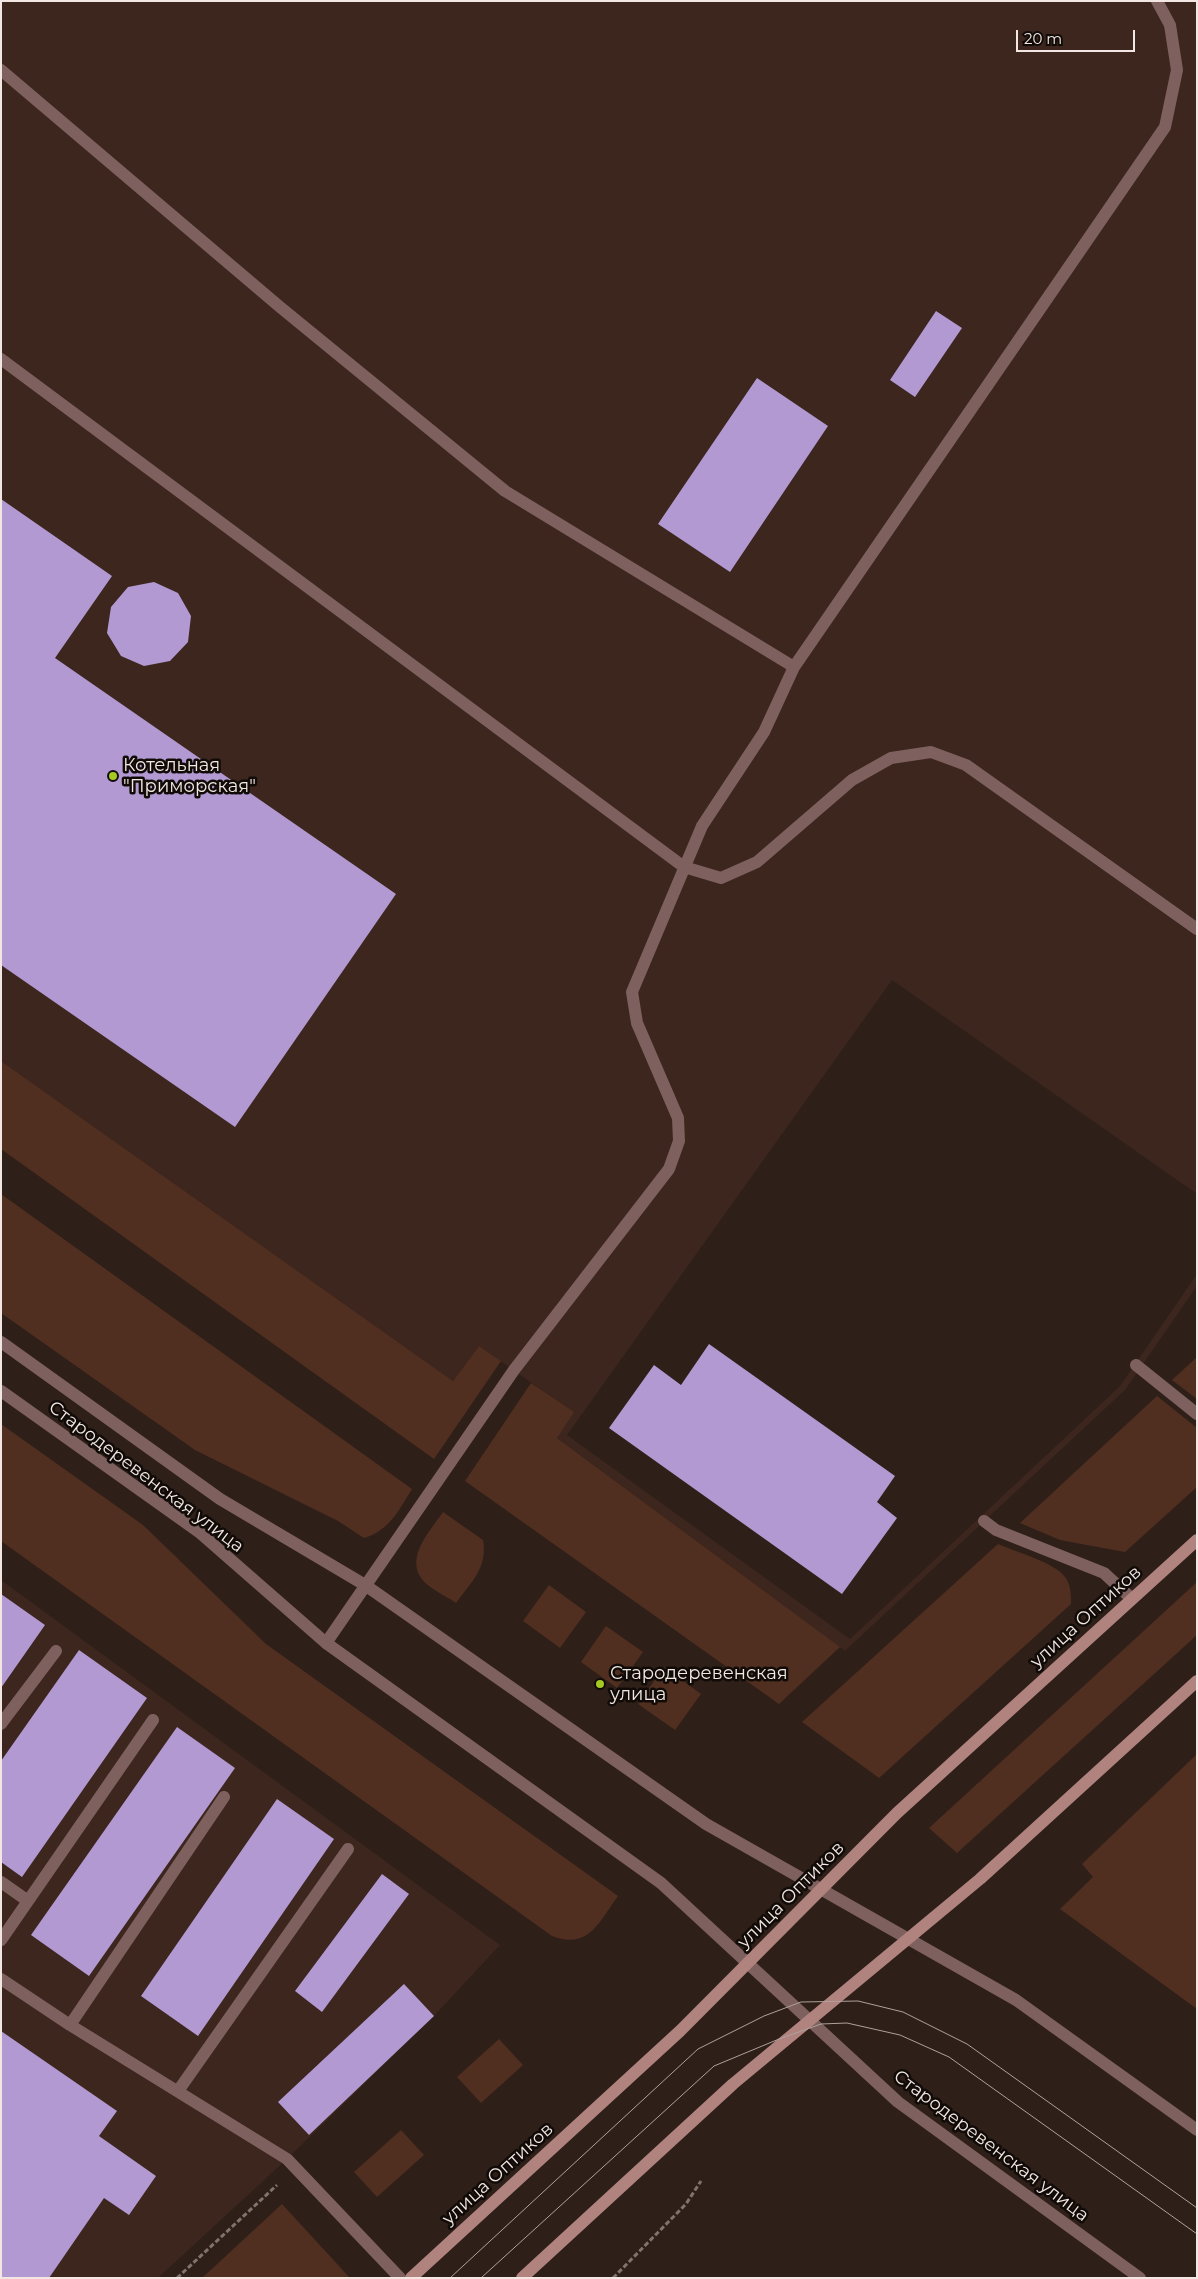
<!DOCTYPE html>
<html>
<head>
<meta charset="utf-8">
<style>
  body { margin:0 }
  #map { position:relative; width:1198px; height:2279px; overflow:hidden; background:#2e1f18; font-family:Montserrat,sans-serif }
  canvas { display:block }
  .frame { position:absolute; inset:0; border:2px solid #f2e7e3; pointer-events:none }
  .scale { position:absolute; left:1016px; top:30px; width:119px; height:22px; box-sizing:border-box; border:2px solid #f2e7e3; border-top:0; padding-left:6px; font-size:15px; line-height:18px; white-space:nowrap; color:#f2e7e3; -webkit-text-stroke:4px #110b08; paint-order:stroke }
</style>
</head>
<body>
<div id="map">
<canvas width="1198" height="2279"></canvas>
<div class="frame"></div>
<div class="scale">20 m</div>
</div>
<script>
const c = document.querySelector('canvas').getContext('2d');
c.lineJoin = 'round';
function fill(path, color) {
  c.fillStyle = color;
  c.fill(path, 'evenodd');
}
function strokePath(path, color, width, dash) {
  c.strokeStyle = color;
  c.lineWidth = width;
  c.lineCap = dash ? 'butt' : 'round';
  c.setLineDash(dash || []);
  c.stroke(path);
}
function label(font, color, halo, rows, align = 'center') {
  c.font = font + ' Montserrat,sans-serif';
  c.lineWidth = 5;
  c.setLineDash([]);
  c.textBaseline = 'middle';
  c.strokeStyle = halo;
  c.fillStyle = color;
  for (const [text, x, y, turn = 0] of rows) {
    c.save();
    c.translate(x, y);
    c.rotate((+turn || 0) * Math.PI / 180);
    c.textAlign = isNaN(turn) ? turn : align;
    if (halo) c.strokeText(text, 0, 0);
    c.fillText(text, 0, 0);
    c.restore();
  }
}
fill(new Path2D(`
  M1 1H1197V1194L892 980 567 1435 850 1639 1120 1386 1197 1274V1286L1125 1390 845 1651 556 1437 573 1412 479 1346 453 1381 1 1061Z
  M1 1580 500 1945 434 2016 287 2159 158 2278H1Z`), '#3c261d');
fill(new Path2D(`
  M1 1061 453 1381 479 1346 501 1361 434 1459 1 1149Z
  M1 1194 412 1489C399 1510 389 1531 364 1538L338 1521 195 1450 1 1313Z
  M1197 1357V1399L1172 1380Z
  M531 1383 574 1412 557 1438 840 1647 779 1704 465 1481Z
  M1157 1396 1197 1428V1487L1125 1552 1060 1540 1020 1523Z
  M1 1424 143 1525 266 1644 618 1896C599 1922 589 1950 552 1936L1 1541Z
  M443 1512 483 1540C488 1568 471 1582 456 1603 446 1596 428 1588 421 1578 406 1555 431 1530 443 1512Z
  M998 1544C1016 1552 1054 1562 1065 1577 1071 1585 1071 1594 1071 1604L879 1778 802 1722Z
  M1197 1582V1635L957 1853 929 1828Z
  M549 1585 586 1612 560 1648 523 1621Z
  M606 1626 643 1652 617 1688 581 1662Z
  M664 1667 701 1694 675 1730 638 1704Z
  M1197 1754V2009L1060 1909 1093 1877 1082 1864Z
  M499 2039 523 2065 481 2103 457 2077Z
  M401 2130 424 2155 377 2197 354 2172Z
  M282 2204 350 2278H202Z`), '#512f20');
fill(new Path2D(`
  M936 311 962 328 915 397 890 380Z
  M757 378 828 426 730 572 658 524Z
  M1 499 112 576 55 658 396 894 235 1127 1 965Z
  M154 582 178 593 191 616 188 642 170 661 144 666 121 656 107 633 111 607 128 587Z
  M709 1344 895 1476 877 1502 897 1518 842 1594 609 1428 654 1365 681 1385Z
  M1 1594 45 1625 1 1688Z
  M79 1650 147 1698 22 1877 1 1862V1761Z
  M177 1727 235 1768 89 1976 31 1935Z
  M277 1799 334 1839 198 2036 141 1996Z
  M382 1874 409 1894 322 2012 295 1991Z
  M404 1984 434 2016 309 2135 278 2102Z
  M1 2031 117 2111 99 2136 156 2176 129 2215 104 2198 49 2278H1Z`), '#b299d2');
strokePath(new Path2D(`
  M177 2278 277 2185
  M613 2278 686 2204 701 2181`), '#81736e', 3, [5, 2.5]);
strokePath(new Path2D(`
  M1 70 280 307 505 491 794 667
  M1 359 684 867 721 878 757 862 852 780 891 758 931 752 966 765 1197 929
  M1136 1365 1197 1414
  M984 1521 996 1530 1104 1573 1132 1599
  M326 1643 514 1370 669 1169 679 1141 678 1118 637 1023 632 992 702 826 764 732 794 667 1165 127 1177 70 1170 25 1157 1
  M1 1724 56 1651
  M1 1882 28 1901
  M1 1940 153 1720
  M1 1979 70 2025 287 2159 400 2278
  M70 2025 224 1797
  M178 2091 348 1849`), '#7e615e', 12);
strokePath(new Path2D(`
  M1 1342 220 1499 365 1585 706 1824 1016 2000 1197 2130
  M1 1391 199 1532 326 1643 661 1883 898 2102 1140 2278`), '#7e615e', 12);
strokePath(new Path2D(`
  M411 2278 680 2031 897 1813 1197 1540
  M522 2278 733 2084 980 1879 1197 1681`), '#b1837f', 12);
strokePath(new Path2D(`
  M450 2278 698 2049 764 2016 801 2002 858 2001 903 2012 967 2044 1197 2208
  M481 2278 714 2066 779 2039 821 2024 847 2023 900 2035 949 2057 1197 2234`), '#aea29d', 1);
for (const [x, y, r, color] of [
  [113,776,5,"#a5c823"],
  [600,1684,5,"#a5c823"]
]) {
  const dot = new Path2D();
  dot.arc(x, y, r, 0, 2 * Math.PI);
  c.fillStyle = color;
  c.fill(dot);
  strokePath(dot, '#110b08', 2);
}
label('18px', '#f2e7e3', '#110b08', [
  ["Котельная",123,766],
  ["\"Приморская\"",123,787],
  ["Стародеревенская",610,1674],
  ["улица",610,1695]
], 'left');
label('18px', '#f2e7e3', '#110b08', [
  ["Стародеревенская улица",146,1477,37],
  ["улица Оптиков",1086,1617,-42],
  ["улица Оптиков",791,1895,-45],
  ["Стародеревенская улица",991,2146,37],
  ["улица Оптиков",498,2174,-42]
]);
</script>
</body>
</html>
